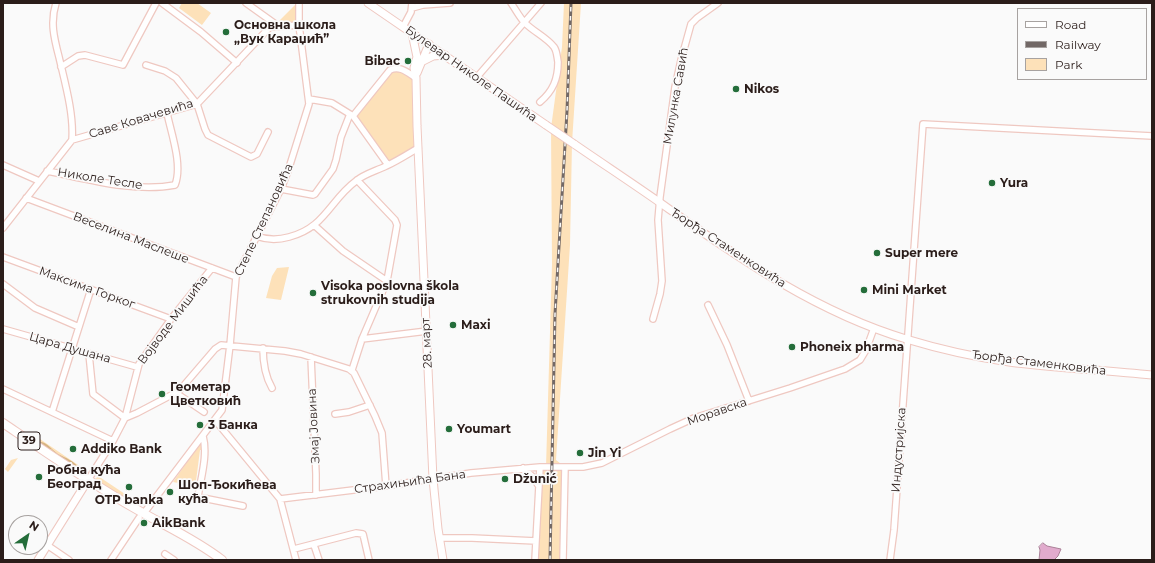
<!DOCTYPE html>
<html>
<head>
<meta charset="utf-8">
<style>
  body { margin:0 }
  #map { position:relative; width:1155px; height:563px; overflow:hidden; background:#fafafa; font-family:Montserrat,sans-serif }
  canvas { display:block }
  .frame { position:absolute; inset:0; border:4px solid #2b1d1a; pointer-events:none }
  .legend { position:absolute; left:1017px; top:8px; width:130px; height:72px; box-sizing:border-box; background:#fafafa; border:1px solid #a7a2a0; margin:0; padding:5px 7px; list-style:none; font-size:12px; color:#2b1d1a }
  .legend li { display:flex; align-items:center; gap:8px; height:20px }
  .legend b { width:20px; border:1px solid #a7a2a0 }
  .north { position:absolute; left:8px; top:515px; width:40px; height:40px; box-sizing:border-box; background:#fafafa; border:1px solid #a7a2a0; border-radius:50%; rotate:34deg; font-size:11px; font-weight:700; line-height:16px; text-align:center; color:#2b1d1a }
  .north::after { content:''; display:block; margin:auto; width:14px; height:18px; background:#246d3a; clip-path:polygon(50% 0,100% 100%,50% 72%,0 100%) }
</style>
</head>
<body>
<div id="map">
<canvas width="1155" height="563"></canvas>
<div class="frame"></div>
<ul class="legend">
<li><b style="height:5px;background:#fff"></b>Road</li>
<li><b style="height:5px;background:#726866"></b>Railway</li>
<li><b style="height:11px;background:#fde1b9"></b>Park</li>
</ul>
<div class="north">N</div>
</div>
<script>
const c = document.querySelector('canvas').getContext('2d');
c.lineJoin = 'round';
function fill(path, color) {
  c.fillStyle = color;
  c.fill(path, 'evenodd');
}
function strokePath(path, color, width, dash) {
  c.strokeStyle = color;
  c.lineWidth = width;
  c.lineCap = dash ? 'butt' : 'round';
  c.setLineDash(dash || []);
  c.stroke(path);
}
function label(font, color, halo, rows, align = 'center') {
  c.font = font + ' Montserrat,sans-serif';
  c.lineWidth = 3.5;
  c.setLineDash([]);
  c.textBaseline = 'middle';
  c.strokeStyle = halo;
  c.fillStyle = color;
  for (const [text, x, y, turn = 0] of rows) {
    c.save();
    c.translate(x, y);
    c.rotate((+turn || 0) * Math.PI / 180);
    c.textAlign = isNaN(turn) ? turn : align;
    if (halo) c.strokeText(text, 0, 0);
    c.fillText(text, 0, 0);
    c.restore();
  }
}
fill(new Path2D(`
  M182 3H197L211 13 202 25 179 8Z
  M564 3H581L572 143 570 245 556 460 565 467 563 560H535L541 467H546L552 264 551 128 562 47Z
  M296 4V22L276 24Z
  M395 67 416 78 418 148 388 165 353 116Z
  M289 267 281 300 266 298 272 276 277 268Z
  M40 439 81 467 79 471 37 443Z
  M199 445H201L202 450H200L195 489 184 484 173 482Z
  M18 458 8 472 5 469 11 460Z
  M98 476 140 504 138 508 94 481Z`), '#fde1b9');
fill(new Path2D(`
  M40 442C47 442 52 450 58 454 66 458 74 461 79 468V469L58 457 51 449 48 450Z`), '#d5b482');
const water = new Path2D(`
  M1043 543 1047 546 1061 549 1058 556 1054 560H1039L1040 550 1039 547Z`);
fill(water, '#e1abcd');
strokePath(water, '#aa8097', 1);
const street = new Path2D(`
  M56 3C50 22 54 38 59 57 65 83 74 114 72 140
  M162 3 201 32 237 63
  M246 3 274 23 270 27
  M511 3C516 10 520 18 525 23 534 32 546 37 554 47 557 51 557 57 558 62 558 79 553 91 540 102
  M412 8 423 5 450 3
  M403 27 411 12 412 3
  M146 65 165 71 176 78 197 104 205 129 208 135 251 157 257 154 268 132
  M61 67 78 56 85 55 123 65 156 3
  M477 77 541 3
  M309 99 332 103 353 116 388 165
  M353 116 390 70C400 65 408 73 416 78
  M72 140 197 104 270 27 299 25
  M3 165 39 181
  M47 171C87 179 135 193 175 185 183 165 171 133 167 113
  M281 189 313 195 315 194 333 169 336 160 341 137 350 114
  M26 198 236 277
  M314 225 343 251 387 281
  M3 228 72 140
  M256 236C267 240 278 240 289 237 325 228 330 200 356 181 364 174 376 171 386 166 397 161 408 154 418 148
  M3 257 171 319
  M3 284 35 308 79 327
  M708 305 727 345 749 401
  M653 319 660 294 662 281 658 220 660 197 675 87 681 60 691 24 697 18 718 3
  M3 329 137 367
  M362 339 427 331
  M263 348C263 362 265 376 272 388
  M89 354 93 394 125 418
  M311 357 316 474V495
  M352 370 362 339 387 281 397 225 395 220 357 180
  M3 389 113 441
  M176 393 204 412
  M52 412 91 289
  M335 414 349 412 370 405
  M125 418 137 413 179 391 215 349 221 345 285 351 301 354 349 369 354 373 375 416 382 433 386 486
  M215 420 280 499 296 560
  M203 436C208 455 201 477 198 497L243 506
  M523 468 533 477 538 485
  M88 480 113 441 125 418 139 364 171 319 212 268
  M280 499 386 486 471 473 540 467H583L602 463 670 429 694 418 790 388 845 369 860 360 866 350 874 328
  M144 513 222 410 230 345 236 277 281 189 288 171 309 104 299 25V3
  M439 538H472L536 541
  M47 545 69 560
  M314 545 319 560
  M294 549 356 533 363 534 369 560
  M165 554 174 560
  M111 560 139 518
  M535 560 540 467
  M563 560 565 467
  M890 560 894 530 923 124 1152 136`);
const secondary = new Path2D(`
  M368 3 546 125
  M412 33 417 57 414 68 416 78 417 126 433 479 438 529 443 560
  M421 62 433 56 445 55
  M417 73 429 44
  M574 144C606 166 638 187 669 209 743 261 819 313 906 339 939 349 974 357 1009 362 1056 368 1104 370 1152 375
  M38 560 88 480`);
const primary = new Path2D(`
  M3 423C47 453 90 483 136 509 165 526 195 539 222 560`);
strokePath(street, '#efc8c1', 8);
strokePath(secondary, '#efc8c1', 9);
strokePath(primary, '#efc8c1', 10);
strokePath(street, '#fff', 5.5);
strokePath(secondary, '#fff', 7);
strokePath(primary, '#fff', 8);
const rail = new Path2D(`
  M550 560 555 314 567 111 571 3`);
strokePath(rail, '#726866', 3);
strokePath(rail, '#fafafa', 1.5, [4.5]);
const secondaryBridge = new Path2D(`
  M546 125 574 144`);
strokePath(secondaryBridge, '#efc8c1', 9, []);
strokePath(secondaryBridge, '#fff', 7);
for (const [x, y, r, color] of [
  [226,32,4,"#246d3a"],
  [408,61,4,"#246d3a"],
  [736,89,4,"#246d3a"],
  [992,183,4,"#246d3a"],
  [877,253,4,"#246d3a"],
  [864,290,4,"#246d3a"],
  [313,293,4,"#246d3a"],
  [453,325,4,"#246d3a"],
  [792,347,4,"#246d3a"],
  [162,394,4,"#246d3a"],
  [200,425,4,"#246d3a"],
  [449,429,4,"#246d3a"],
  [73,449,4,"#246d3a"],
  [580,453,4,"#246d3a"],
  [39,477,4,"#246d3a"],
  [505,479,4,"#246d3a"],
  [129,487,4,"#246d3a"],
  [170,492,4,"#246d3a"],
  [144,523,4,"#246d3a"]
]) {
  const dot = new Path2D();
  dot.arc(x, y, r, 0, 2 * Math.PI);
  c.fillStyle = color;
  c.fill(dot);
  strokePath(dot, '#fafafa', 1.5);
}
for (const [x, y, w] of [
  [29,441,22]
]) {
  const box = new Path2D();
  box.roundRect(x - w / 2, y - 9, w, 18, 3);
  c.fillStyle = '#fafafa';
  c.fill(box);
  strokePath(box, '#2b1d1a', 1);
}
label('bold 11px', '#2b1d1a', null, [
  ["39",29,441]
]);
label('bold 12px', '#2b1d1a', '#fafafa', [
  ["Основна школа",234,25],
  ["„Вук Караџић”",234,39],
  ["Bibac",400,61,"right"],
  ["Nikos",744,89],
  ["Yura",1000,183],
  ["Super mere",885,253],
  ["Visoka poslovna škola",321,286],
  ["strukovnih studija",321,300],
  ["Mini Market",872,290],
  ["Maxi",461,325],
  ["Phoneix pharma",800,347],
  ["Геометар",170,387],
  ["Цветковић",170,401],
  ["3 Банка",208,425],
  ["Youmart",457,429],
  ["Addiko Bank",81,449],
  ["Jin Yi",588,453],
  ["Робна кућа",47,470],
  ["Београд",47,484],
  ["Džunić",513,479],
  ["Шоп-Ђокићева",178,485],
  ["кућа",178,499],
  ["OTP banka",129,500,"center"],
  ["AikBank",152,523]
], 'left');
label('12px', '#2b1d1a', '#fafafa', [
  ["Булевар Николе Пашића",471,74,35],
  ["Милунка Савић",676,96,-80],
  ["Саве Ковачевића",141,119,-17],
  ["Николе Тесле",100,179,9],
  ["Степе Степановића",264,220,-65],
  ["Веселина Маслеше",131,238,21],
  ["Ђорђа Стаменковића",728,248,33],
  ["Максима Горког",87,288,20],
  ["Војводе Мишића",173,320,-53],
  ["28. март",427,343,-93],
  ["Цара Душана",70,348,16],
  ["Ђорђа Стаменковића",1039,363,7],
  ["Моравска",717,412,-19],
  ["Змај Јовина",314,426,-93],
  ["Индустријска",899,450,-86],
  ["Страхињића Бана",410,482,-8]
]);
</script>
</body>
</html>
